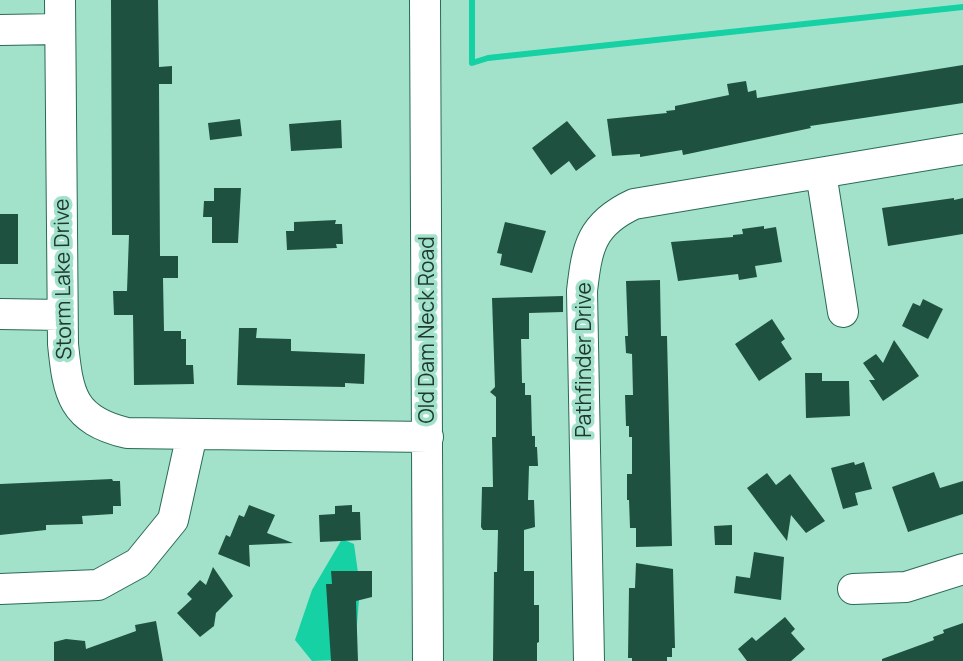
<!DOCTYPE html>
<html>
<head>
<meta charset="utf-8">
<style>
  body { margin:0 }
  canvas { display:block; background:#a2e2ca }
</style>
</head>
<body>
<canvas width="963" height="661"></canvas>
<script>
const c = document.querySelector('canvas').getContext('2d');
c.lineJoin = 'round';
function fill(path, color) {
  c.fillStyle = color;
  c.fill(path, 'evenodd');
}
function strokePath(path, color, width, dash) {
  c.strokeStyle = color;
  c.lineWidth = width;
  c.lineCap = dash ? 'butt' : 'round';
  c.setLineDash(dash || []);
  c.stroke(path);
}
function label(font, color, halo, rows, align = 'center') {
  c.font = font + ' Manrope,sans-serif';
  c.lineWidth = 7;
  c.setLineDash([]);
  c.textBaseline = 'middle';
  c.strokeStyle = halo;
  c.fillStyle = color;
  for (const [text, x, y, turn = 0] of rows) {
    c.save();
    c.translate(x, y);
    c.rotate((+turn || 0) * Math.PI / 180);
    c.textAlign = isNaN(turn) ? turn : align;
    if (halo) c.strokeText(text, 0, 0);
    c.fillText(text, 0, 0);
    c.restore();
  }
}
fill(new Path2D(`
  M342 539 354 544 360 587 355 649 339 660 312 661 295 640 312 590Z`), '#16d1a3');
strokePath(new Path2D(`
  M472 0V63L488 58 963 7`), '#16d1a3', 6);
fill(new Path2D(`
  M111 0H158L159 67 172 66V84H159L160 256H178V278H163L164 331H181V339H186V365H193L194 384 134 385 133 315H114L113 291H127L129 235H112Z
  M963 65V103L810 126 811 128 683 155 682 150 640 157V154L612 156 607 119 667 113 666 111 675 110V106L729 95 727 84 746 81 748 92 756 90 757 98Z
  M240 119 242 136 210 140 208 123Z
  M341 120 342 148 291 151 289 124Z
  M567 121 596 156 576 171 569 161 551 175 532 148Z
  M214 188H241L238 243H212V217H203L204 201H214Z
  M954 198V200L963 198V234L888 246 882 208Z
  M0 214H18V264H0Z
  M336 220 335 224H342L343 244H336L337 248 287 250 286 231H294V222Z
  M505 222 546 231 532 273 500 265 502 254 497 253Z
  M764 226V229L776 227 782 262 755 266 757 277 739 280 738 274 678 281 671 242 733 237V235L743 234 742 229Z
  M660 280 661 336H667L672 546 636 547V528H630L629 500H627V474H632V437H629V426H626L625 395H633L632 354 626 353 625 336H628L626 281Z
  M563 296V312L529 313V339H521L522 383H525V395H531L532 436H535V447H537L538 466H529L528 500H534L535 527 524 530V571H534V605H539V642L537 643V661H493L494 572H497L498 530H483L481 527 482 487H493L492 437H496V397L490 392 495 387 492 298Z
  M923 299 943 309 928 339 902 326 913 303 920 306Z
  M772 319 785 339 781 342 792 359 759 381 735 344Z
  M239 328H257L256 338 291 339V351L365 354 364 384 345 383V387L237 385Z
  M894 340 919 376 883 401 869 380H875L863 363 876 354 883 363Z
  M805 373H822V381H849L850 416 806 418Z
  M854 462 855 465 864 462 872 489 855 493 858 505 843 509 831 468Z
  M934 472 940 488 963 481V514L908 532 892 487Z
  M767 473 776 485 790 474 825 521 806 533 791 515 787 541 747 488Z
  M112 479 113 481H120L121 506H113V514L82 516 83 524 46 525V530L0 535V484Z
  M249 505 275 515 267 533 293 543 249 545 250 567 218 554 226 535 230 537 239 515 244 517Z
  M352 505V512H360L361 540 320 542 319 515 335 514V506Z
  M732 525V545H715L714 526Z
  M754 552 784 557 781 600 734 593 736 576 750 578Z
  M636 563 673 569 675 648H672V657H667V661H632V658H628L629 588H635Z
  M213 567 233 596 216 613 214 626 200 637 177 613 192 599 187 594 200 580 206 585Z
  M331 571H372V597L356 601 358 661H331L326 584H332Z
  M785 617 795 629 791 633 805 649 791 661H747L738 649 752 637 756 641Z
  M156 621 163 661H54V642L66 639 85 641 86 649 136 631 135 625Z
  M963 623V661H882V659L934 640 933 637 944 633 943 630Z`), '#1f5141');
const minor = new Path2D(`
  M60 0 63 344C68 394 72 420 127 433L428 437
  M425 0 428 661
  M0 30 60 29
  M821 173 843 312
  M0 314 62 315
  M0 589 98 585 138 563 173 520 192 434
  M853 589 906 587 963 569
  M589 661 582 291C587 247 591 224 634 204L963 149`);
strokePath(minor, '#2a6a56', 32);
strokePath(minor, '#fff', 30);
label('21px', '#1e382f', '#a2e2ca', [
  ["Storm Lake Drive",64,279,-91],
  ["Old Dam Neck Road",428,330,-90],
  ["Pathfinder Drive",585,360,-90]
]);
</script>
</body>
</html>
